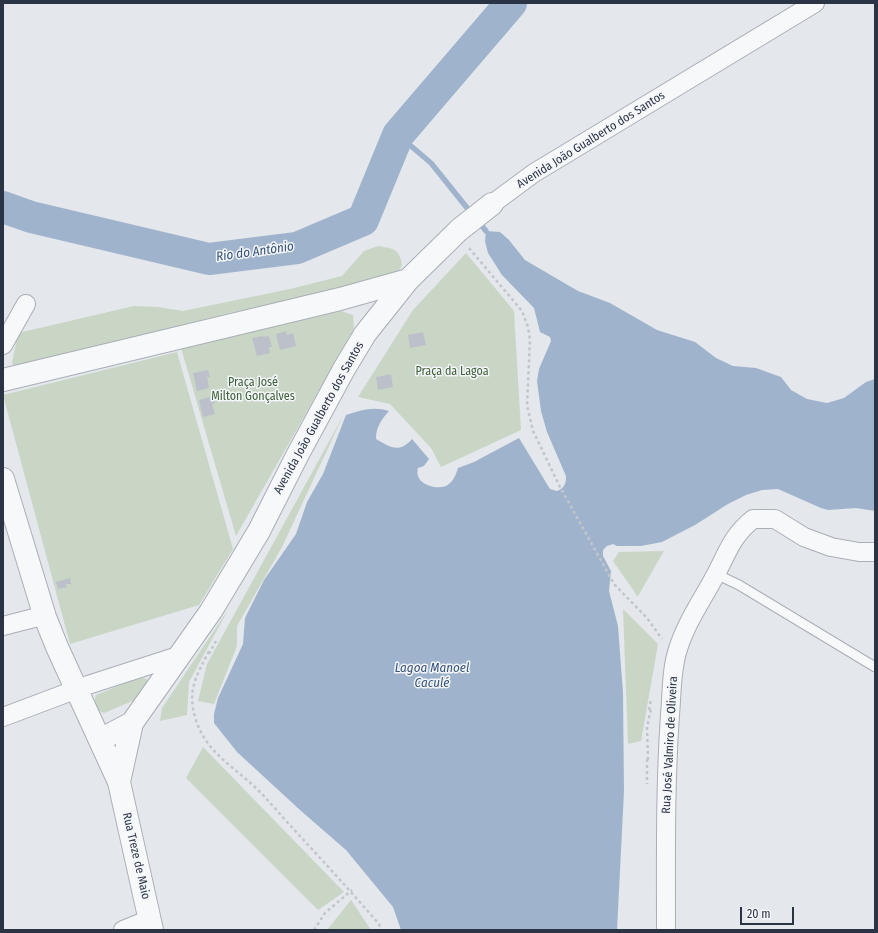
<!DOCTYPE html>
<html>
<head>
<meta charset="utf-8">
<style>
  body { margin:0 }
  #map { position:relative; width:878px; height:933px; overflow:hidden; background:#e4e7ec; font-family:"Fira Sans Condensed",sans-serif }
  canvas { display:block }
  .frame { position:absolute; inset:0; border:4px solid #2b3445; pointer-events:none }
  .scale { position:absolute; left:740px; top:907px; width:54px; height:18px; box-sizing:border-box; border:2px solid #2b3445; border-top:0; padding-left:5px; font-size:12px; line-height:14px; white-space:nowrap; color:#2b3445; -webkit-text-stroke:3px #f4f6f9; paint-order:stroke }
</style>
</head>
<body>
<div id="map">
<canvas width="878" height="933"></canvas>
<div class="frame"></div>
<div class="scale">20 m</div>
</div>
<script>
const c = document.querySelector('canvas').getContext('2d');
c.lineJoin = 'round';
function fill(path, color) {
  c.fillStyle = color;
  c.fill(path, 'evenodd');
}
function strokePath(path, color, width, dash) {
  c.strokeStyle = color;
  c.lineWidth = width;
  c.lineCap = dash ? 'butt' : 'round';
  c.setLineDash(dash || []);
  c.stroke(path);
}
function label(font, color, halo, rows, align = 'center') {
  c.font = font + ' "Fira Sans Condensed",sans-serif';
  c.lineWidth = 3;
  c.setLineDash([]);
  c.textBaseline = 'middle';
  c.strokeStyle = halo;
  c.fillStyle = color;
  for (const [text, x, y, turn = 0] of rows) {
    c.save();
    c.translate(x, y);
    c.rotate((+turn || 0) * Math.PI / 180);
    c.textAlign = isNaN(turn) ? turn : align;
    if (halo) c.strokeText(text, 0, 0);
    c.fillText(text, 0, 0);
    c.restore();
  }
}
fill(new Path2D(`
  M378 246C394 249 399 248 402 265L398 273 369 284 233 312 21 366 15 367 12 363 18 333 134 306 158 307 183 311 290 289 342 276 364 251Z
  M466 253 514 311 521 430 441 467 431 448 390 404 358 397 413 310Z
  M341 311 353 315 354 329 236 536 181 348Z
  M177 352 233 549 199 605 70 644 3 395Z
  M343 416 282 547 237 626V646L214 704 198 701 207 664Z
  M664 551 638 596V597L613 561 619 552Z
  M623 609 658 644 641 741 628 744Z
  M228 610 189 682 187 715 160 721 162 708Z
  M140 677 146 679 149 681 147 695 104 713C95 710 93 704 96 695Z
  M203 747 344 892 318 910 186 778Z
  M351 900 371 930H327Z`), '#c9d6c5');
fill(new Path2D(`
  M486 231 500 232 509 240 525 260 578 291 610 303 657 330 695 342 716 358 733 366 756 368 781 377 791 390 807 399 827 403 844 398 866 382 875 379V511L856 508 828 510 821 508 778 489 762 490 746 495 728 504 695 525 662 542 641 546H617L613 544 607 546 603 550V556L611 571 609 591 618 626 623 693 624 791 617 930H401L393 907 346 850 300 810 237 752 214 723V714L218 698 243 644 245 618 264 580 296 534 307 502 323 474 346 415C360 410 374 406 389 411 381 420 376 427 376 439 390 447 399 454 412 439L429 459 424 466 418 468C413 485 440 492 449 484 454 480 456 474 458 468L474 462 519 438 550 489 557 491C565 488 566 483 566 476L547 432 541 411 537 381 539 369 551 341 550 337 540 332 534 308 502 275 488 253 485 241Z`), '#9fb4cc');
strokePath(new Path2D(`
  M398 135 431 163 472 214
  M478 221 486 231`), '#9fb4cc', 5.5);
strokePath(new Path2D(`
  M3 207 31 217 209 259 297 248 363 220 398 135 511 3`), '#9fb4cc', 32);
fill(new Path2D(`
  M286 331 287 335 293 333 296 346 280 350 276 334Z
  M423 332 426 345 410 348 408 335Z
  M263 336V337L269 336 272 347H269L270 353 257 356 252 338Z
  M208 370 210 377H207L209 388 197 391 193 373Z
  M391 374 393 387 378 390 376 377Z
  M213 396 215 403 212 404 215 414 203 417 199 400Z
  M70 578 71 584H66L67 587 58 589 56 582Z`), '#bbc0ca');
const service = new Path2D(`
  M716 574 739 585 875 667`);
const minor = new Path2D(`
  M492 204 534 173 815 3
  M3 345 26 304
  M3 626 34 618 45 617
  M3 717 88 685 181 655
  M123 930 150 919
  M666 930C666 858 665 786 670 715 672 693 671 670 678 649 686 623 702 600 715 576 728 552 731 537 753 519H775L804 537 831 547 859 552H875`);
const tertiary = new Path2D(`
  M3 380 340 299 408 280
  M3 479 45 617 57 647 119 782 152 930
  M100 740 132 723 211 611 259 531 298 454 344 369 365 334 408 280 459 230 492 204
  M119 782 132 723`);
strokePath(service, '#a9aeb7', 11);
strokePath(minor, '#a9aeb7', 20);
strokePath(tertiary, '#a9aeb7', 24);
strokePath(new Path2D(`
  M469 248 522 311 528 327 530 340 527 405 533 431 559 485 614 584 647 618 662 639
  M209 651C197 675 187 689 195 717 205 752 232 765 257 789 271 803 284 819 298 834 325 863 352 893 379 924L381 930
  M209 654 216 641
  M649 710 651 699
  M647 759V784
  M648 760 647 727 651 709
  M314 930 325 913 352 890`), '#c2c5cb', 2.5, [3, 3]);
strokePath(service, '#f7f8fa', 9);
strokePath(minor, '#f7f8fa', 18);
strokePath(tertiary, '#f7f8fa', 22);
label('12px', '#2b3445', '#f4f6f9', [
  ["Avenida João Gualberto dos Santos",591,140,-32],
  ["Avenida João Gualberto dos Santos",319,418,-61],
  ["Rua José Valmiro de Oliveira",670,745,-87],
  ["Rua Treze de Maio",136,856,77]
]);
label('12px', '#3f6138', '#f4f6f9', [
  ["Praça da Lagoa",452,372],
  ["Praça José",253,383],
  ["Milton Gonçalves",253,397]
]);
label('italic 13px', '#34527a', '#f4f6f9', [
  ["Rio do Antônio",255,252,-8],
  ["Lagoa Manoel",432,668],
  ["Caculé",432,683]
]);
</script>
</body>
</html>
